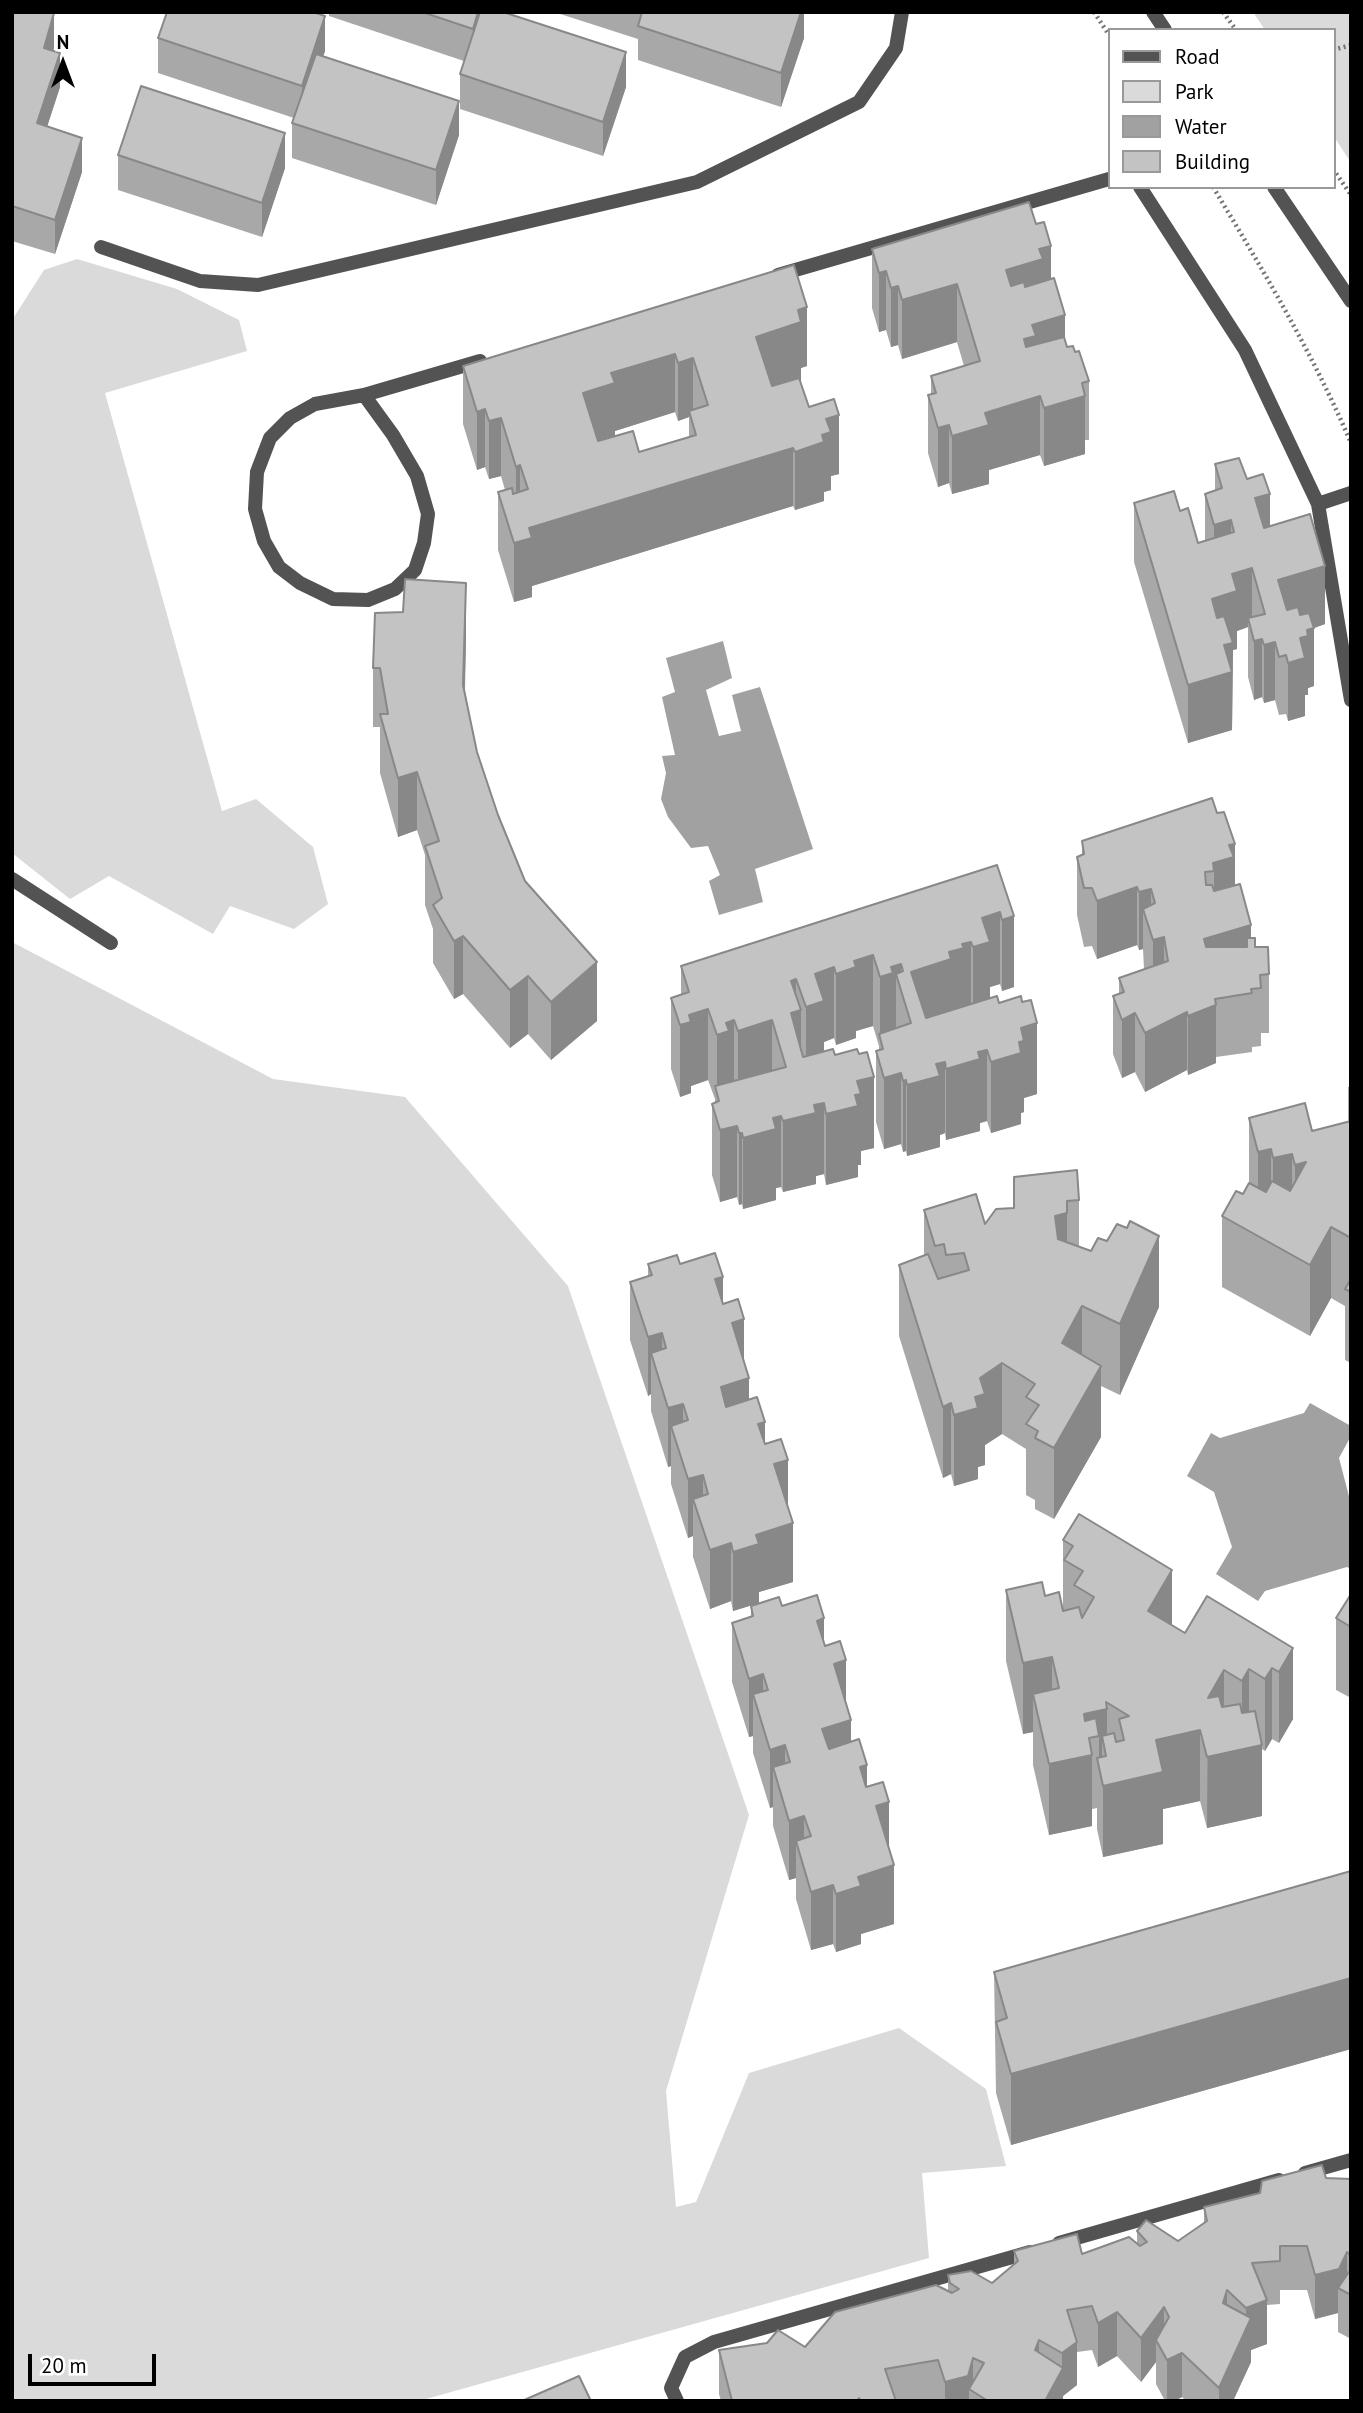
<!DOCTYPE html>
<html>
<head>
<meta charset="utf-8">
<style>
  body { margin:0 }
  #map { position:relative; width:1363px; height:2413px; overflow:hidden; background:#fff; font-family:"PT Sans",sans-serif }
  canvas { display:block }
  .frame { position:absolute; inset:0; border:14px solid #000; pointer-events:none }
  .legend { position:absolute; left:1108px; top:28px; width:228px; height:161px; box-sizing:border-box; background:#fff; border:2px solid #999; margin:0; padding:9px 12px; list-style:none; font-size:21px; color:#000 }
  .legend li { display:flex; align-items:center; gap:14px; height:35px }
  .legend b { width:35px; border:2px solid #999 }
  .north { position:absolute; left:28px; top:28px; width:70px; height:70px; -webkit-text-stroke:5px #fff; paint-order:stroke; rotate:0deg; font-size:19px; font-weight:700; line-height:28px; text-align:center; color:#000 }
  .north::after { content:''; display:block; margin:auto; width:24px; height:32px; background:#000; clip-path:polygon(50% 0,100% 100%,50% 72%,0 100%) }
  .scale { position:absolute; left:28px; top:2354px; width:128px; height:32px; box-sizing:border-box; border:4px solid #000; border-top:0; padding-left:9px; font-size:21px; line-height:24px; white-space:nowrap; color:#000; -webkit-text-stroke:5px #fff; paint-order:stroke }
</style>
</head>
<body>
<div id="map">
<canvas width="1363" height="2413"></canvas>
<div class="frame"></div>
<ul class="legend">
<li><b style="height:9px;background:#535353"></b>Road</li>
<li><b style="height:19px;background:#dadada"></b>Park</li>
<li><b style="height:19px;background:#a1a1a1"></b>Water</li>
<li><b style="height:19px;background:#c3c3c3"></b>Building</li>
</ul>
<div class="north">N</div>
<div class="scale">20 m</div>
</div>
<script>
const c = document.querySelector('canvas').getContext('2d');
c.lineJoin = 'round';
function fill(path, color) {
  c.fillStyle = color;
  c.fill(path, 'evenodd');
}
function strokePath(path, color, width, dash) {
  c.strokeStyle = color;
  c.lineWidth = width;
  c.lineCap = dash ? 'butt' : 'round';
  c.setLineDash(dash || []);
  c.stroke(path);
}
fill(new Path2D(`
  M1253 12H1351V163L1333 135V30H1265Z
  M77 259 177 289 239 320 247 351 105 393 222 811 256 799 313 847 328 904 294 929 230 906 213 934 109 876 70 899 12 853V320L44 270Z
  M12 942 273 1079 405 1097 568 1286 749 1815 666 2091 676 2207 696 2202 749 2073 899 2028 986 2089 1006 2166 922 2173 929 2258 419 2401H12Z`), '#dadada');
fill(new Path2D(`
  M723 641 732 678 706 690 719 736 741 731 732 695 760 687 813 849 755 869 763 902 719 915 709 881 720 875 708 846 691 848 668 817 661 799 666 773 662 756 675 755 662 697 675 692 666 658Z
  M1310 1403 1351 1426V1436L1339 1458 1351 1504V1569L1347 1567 1265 1591 1258 1601 1216 1574 1232 1547 1214 1492 1187 1476 1211 1433 1220 1438 1304 1413Z`), '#a1a1a1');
strokePath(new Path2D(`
  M1094 12 1109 35
  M1223 12 1236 30
  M1333 50 1351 45
  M1333 169 1351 195
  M1213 187C1263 270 1313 354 1351 443`), '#757575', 4.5, [2, 3.5]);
strokePath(new Path2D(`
  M1140 187 1245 350 1318 504 1351 700
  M101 247 200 281 258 285 697 182 859 102 896 48 902 12
  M778 275 1109 179
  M364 395 393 435 417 476 428 514 424 543 415 570 395 589 368 600 333 599 300 583 279 567 264 541 255 509 257 472 270 438 290 418 315 404 364 395 480 361
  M1318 504 1351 493
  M1305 2173 1351 2160
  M1059 2243 1279 2180
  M677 2401 671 2388 685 2357 714 2342 1030 2252`), '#535353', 14);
strokePath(new Path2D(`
  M1153 12 1165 30
  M1274 187 1351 301
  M12 879 111 943`), '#535353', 14);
fill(new Path2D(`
  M12 12 54 48 53 51 60 87 47 126 82 172 55 254 12 241Z
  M329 12H503L626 87 603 156 460 109V74L464 61 329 16Z
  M554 12H804V38L781 107 638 60V39Z
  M158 38 325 51 323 56 459 135 436 205 292 158V123L294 118 158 73Z
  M118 155 285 168 262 237 118 190Z
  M872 249 1051 279 1067 347 1075 352 1089 381V440H1085V454L1044 466 1040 455 989 470V484L952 494 949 483 938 487 928 453V395L931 394V376L964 366 957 342 902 359 898 345 891 347 886 330 879 332 872 308Z
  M794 265 807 366 801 368V381H800L809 407 839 474 831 476V490L824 492V501L795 510 793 506 532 586V597L514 602 498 550V492L505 490 501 476 489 479 485 467 477 470 463 424V366ZM675 412 678 421 689 417V437L639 452 615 436V431Z
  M1215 464 1247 479 1270 526 1325 624 1314 628V686L1308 688V695H1305V716L1288 721 1286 714 1279 715 1275 700 1264 703 1262 697 1254 700 1248 677V627L1237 631V649L1233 650 1232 730 1188 743 1134 562V503L1180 511 1198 543 1205 540V494L1215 490Z
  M403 612 466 641 465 692 477 752 498 815 525 881 597 1021 551 1060 528 1034 510 1048 463 994 454 999 433 963V929L425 905V855L417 830 398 837 380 773V727H373V668Z
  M1212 798 1235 885 1251 938 1269 974V1033H1261V1046L1252 1047V1052L1216 1057V1063L1188 1075 1187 1070 1145 1092 1135 1072 1122 1078 1113 1054V996L1119 994V978L1144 969 1143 949 1139 950 1137 945 1097 959 1092 946 1084 947 1077 915V857L1082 855V841Z
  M997 865 1014 987 1002 991 1000 984 990 987V998L999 1003 1037 1094 1024 1098V1112L1021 1113V1124L991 1133 987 1121 980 1123V1131L946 1140 945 1133 940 1135V1147L907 1156 906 1151 903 1152 901 1144 884 1149 876 1122V1051L879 1050V1046L873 1026 856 1031V1038L836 1045 834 1038 824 1042V1051L874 1148 861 1151V1165H858V1177L826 1185 824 1174 816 1176V1184L783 1192 781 1187 776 1188V1200L743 1209 742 1204 739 1205 737 1197 720 1202 712 1175V1104L715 1103V1099L708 1080 691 1086V1093L680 1097 671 1069V998L681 995V966Z
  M1351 1086V1363L1345 1360V1306L1331 1298 1310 1336 1222 1287V1216L1243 1194 1249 1183V1118L1312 1131 1348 1122V1087Z
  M1014 1177 1079 1200V1247L1159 1307 1120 1395 1101 1386V1437L1054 1519 1035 1509V1500L1026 1495V1449L1002 1434 985 1445V1465L978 1467V1479L954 1486 951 1474 943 1478 899 1336V1265L924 1255V1210L985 1224 1014 1208Z
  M648 1264H680L723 1304 744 1362 749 1400 788 1507 793 1582 759 1592V1603L733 1611 731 1601 710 1609 693 1557V1536L688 1538 671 1484V1466L668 1467 651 1411V1394L648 1396 630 1340V1282L648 1276Z
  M1079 1514 1172 1625 1185 1633 1293 1648V1719L1279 1743 1272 1739 1265 1751 1262 1749V1816L1207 1828 1200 1801 1163 1809V1844L1103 1857 1097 1829V1808L1092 1809V1826L1049 1835 1033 1765V1732L1023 1734 1006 1661V1590L1063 1610V1540Z
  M1351 1594V1698L1336 1690V1618Z
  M751 1606H782L824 1644 846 1706 851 1742 889 1849 894 1924 861 1934V1944L836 1952 833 1944 811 1950 796 1899V1878L789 1880 773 1826V1807L770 1808 753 1753V1736L749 1737 732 1682V1623L751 1617Z
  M1351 1871V2049L1011 2145 996 2093 994 1972Z
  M1326 2178 1351 2179V2339L1338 2332V2313L1315 2319 1307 2290H1280V2304L1267 2305V2344L1251 2350V2362L1233 2401H1186L1182 2397 1174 2401H1165L1156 2384V2362L1141 2382 1117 2356 1098 2367 1092 2350 1077 2352V2385L1063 2396V2401H721L719 2394V2350L805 2347 948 2291V2275L992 2283 1014 2265V2251L1082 2254 1137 2244V2231L1178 2241 1204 2223V2207Z`), '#a8a8a8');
fill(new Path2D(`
  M478 12H490L473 63V29Z
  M801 12H804V38L781 107V73Z
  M54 13V48L44 82V48Z
  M325 16V51L302 120V86Z
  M626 52V87L603 156V122Z
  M60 53V87L37 158V123Z
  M459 101V135L436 205V170Z
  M285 133V168L262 237V203Z
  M82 138V172L55 254V220Z
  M1051 246V304L1006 328V270L1039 249Z
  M886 271V330L879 332V273Z
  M957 284V342L902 359V300Z
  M898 286V345L891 347V288Z
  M807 307V366L801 368V381L756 395V337L798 310Z
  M1065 315V374L1036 382 1024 339 1032 325Z
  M675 354V412L615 431V442L583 451V393L611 373Z
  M693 358V416L689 411V417L678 421V363Z
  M1040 396V455L989 470V484L952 494V436L985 413Z
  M1085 396V454L1044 466V408Z
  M485 409V467L477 470V412Z
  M839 415V474L831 476V490L824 492V501L795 510V452L822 435 826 419Z
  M501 418V476L489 479V421Z
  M949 425V483L938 487V428Z
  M793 448V506L532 586V597L514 602V543L529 528Z
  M520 465V523L516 525V467Z
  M1270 494V553L1255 498Z
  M1231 520V578L1214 583V525Z
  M1325 566V624L1314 628V686L1308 688V695H1305V716L1288 721V663L1300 659 1278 639V580Z
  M1252 568V626L1248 618V627L1237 631V649L1233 650 1232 730 1188 743V685L1212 599 1232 574Z
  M466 583V641L463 744V685Z
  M1262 639V697L1254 700V641Z
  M1275 642V700L1264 703V645Z
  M417 772V830L398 837V778Z
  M1235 844V902L1214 921V871L1213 863 1229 845Z
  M1137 887V945L1097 959V901Z
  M1151 889V933L1143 909V949L1139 950V892Z
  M1000 912V984L990 987V1013L973 1018V947L982 918Z
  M1014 916V987L1002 991V920Z
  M1251 925V984L1204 998V939Z
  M463 936V994L454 999V941Z
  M1164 937V996L1153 999V940Z
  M971 942V1013L911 1043V972L962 944Z
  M873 955V1026L856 1031V1038L836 1045V974L854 961Z
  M597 962V1021L551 1060V1002Z
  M901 964V989L896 974V1037H880V977L891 967Z
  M834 967V1038L824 1042V1072L806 1078V1007L815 974Z
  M528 976V1034L510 1048V990Z
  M796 979V1011L801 1010V1081L791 1084V981Z
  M1216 1005V1063L1188 1075V1016Z
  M708 1009V1080L691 1086V1093L680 1097V1025L689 1015Z
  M1187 1012V1070L1145 1092V1033Z
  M1135 1013V1072L1122 1078V1020Z
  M734 1020V1092L719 1101 717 1094V1035L726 1023Z
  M772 1020V1091L738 1102V1031Z
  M1037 1023V1094L1024 1098V1112L1021 1113V1124L991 1133V1062L1019 1042 1021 1028Z
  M987 1050V1121L980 1123V1131L946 1140V1069L978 1052Z
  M945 1062V1133L940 1135V1147L907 1156V1085L936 1064Z
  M901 1073V1144L884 1149V1078Z
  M874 1077V1148L861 1151V1165H858V1177L826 1185V1114L855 1095 857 1081Z
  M906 1080V1151L903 1152V1081Z
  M824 1103V1174L816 1176V1184L783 1192V1121L814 1105Z
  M781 1116V1187L776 1188V1200L743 1209V1138L773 1118Z
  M737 1126V1197L720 1202V1130Z
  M739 1133H742V1204L739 1205Z
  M1271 1149V1220L1258 1223V1152Z
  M1292 1154V1225L1273 1229V1158Z
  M1306 1162 1295 1236V1165Z
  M1067 1213V1284L1055 1287V1216Z
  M1331 1227V1298L1310 1336V1265Z
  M1159 1236V1307L1120 1395V1324Z
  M723 1277V1335L715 1279Z
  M1082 1306V1377L1062 1343Z
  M744 1319V1377L732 1323Z
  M662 1333V1387L651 1353V1394L648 1396V1337Z
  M1002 1363V1434L985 1445V1465L978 1467V1479L954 1486V1415L975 1397 980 1378Z
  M1101 1366V1437L1054 1519V1448Z
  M749 1378V1437L721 1445V1387Z
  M951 1403V1474L943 1478V1407Z
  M683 1404V1462L671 1426V1466L668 1467V1408Z
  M765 1422V1481L758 1424Z
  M788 1460V1518L774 1464Z
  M703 1475V1528L693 1499V1536L688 1538V1479Z
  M793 1523V1582L759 1592V1603L733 1611V1552L756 1535Z
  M731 1543V1601L710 1609V1550Z
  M1172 1570V1641L1148 1611Z
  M824 1618V1677L817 1621Z
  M1293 1648V1719L1279 1743V1672Z
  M1052 1657V1728L1033 1694V1732L1023 1734V1663Z
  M846 1660V1719L834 1664Z
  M1272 1668V1739L1265 1751V1679Z
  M1249 1669V1741L1262 1745V1816L1207 1828 1208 1698 1224 1670V1741L1242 1749V1681Z
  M763 1674V1729L753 1694V1736L749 1737V1679Z
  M1107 1709V1780L1106 1756 1102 1736V1780L1099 1771V1736L1089 1738 1092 1755V1826L1049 1835V1764L1084 1714Z
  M851 1720V1778L822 1787V1729Z
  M1200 1730V1801L1163 1809V1844L1103 1857V1786L1156 1740Z
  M785 1745V1804L773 1767V1807L770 1808V1750Z
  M867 1765V1823L860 1767Z
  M889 1802V1860L876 1806Z
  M804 1816V1868L796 1841V1878L789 1880V1821Z
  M894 1865V1924L861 1934V1944L836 1952V1894L858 1877Z
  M833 1885V1944L811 1950V1892Z
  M1351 1978V2049L1011 2145V2074Z
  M1347 2252V2293L1338 2288V2313L1315 2319V2275Z
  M1227 2290V2334L1223 2303Z
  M1267 2300V2344L1251 2350V2362L1233 2401H1219V2388L1246 2329V2308Z
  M1164 2307V2351L1156 2340V2362L1141 2382V2338Z
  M1117 2312V2356L1098 2367V2323Z
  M1039 2340V2384L1035 2350Z
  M1077 2342V2385L1063 2396V2401H1045L1062 2370V2353Z
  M1182 2353V2397L1174 2401H1167V2360Z
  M973 2358V2391L969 2389V2401H945V2382Z`), '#888');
const building = new Path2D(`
  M12 12H51L54 13 44 48 60 53 37 123 82 138 55 220 12 206Z
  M167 12H313L325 16 302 86 158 38Z
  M422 12H478L473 29Z
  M480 12H503L626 52 603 122 460 74Z
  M642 12H801L781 73 638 26Z
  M316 54 459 101 436 170 292 123Z
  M141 86 285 133 262 203 118 155Z
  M1029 202 1036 224 1044 222 1051 246 1039 249 1043 259 1006 270 1011 286 1024 282 1025 287 1054 278 1065 315 1032 325 1036 336 1024 339 1026 347 1064 337 1067 347 1073 346 1075 352 1079 351 1089 381 1082 383 1085 396 1044 408 1040 396 985 413 989 425 952 436 949 425 938 428 928 395 936 393 931 376 980 361 957 284 902 300 898 286 891 288 886 271 879 273 872 249Z
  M794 265 807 307 798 310 801 322 756 337 772 386 799 378 809 407 834 399 839 415 826 419 831 432 822 435 824 442 795 452 793 448 529 528 532 538 514 543 498 492 512 488 513 494 528 489 520 465 516 467 501 418 489 421 485 409 477 412 463 366ZM675 354 678 363 693 358 708 405 689 411 696 435 639 452 633 431 598 441 583 393 615 383 611 373Z
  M1239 458 1247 479 1263 474 1270 494 1255 498 1264 528 1310 514 1325 566 1278 580 1287 610 1298 607 1300 615 1309 613 1314 628 1307 630 1308 636 1300 638 1305 658 1288 663 1286 655 1279 657 1275 642 1264 645 1262 639 1254 641 1248 618 1265 614 1252 568 1232 574 1237 591 1212 599 1217 618 1224 616 1233 643 1224 645 1232 672 1188 685 1134 503 1174 491 1180 511 1188 508 1198 543 1234 532 1231 520 1214 525 1205 494 1222 488 1215 464Z
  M405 579 466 583 463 685 477 752 498 815 525 881 597 962 551 1002 528 976 510 990 463 936 454 941 433 905 442 898 425 846 439 841 417 772 398 778 380 714H388L380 668H373L375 613 403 612Z
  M1212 798 1217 813 1224 812 1235 844 1229 845 1234 857 1213 863 1214 871 1205 872 1206 885H1212L1214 891 1240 884 1251 925 1204 939 1206 947H1247V938H1255V947H1268L1269 974 1260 975 1261 988 1251 989 1252 993 1215 999 1216 1005 1188 1016 1187 1012 1145 1033 1135 1013 1122 1020 1113 996 1124 992 1119 978 1168 961 1164 937 1153 940 1143 909 1155 903 1151 889 1139 892 1137 887 1097 901 1092 888H1084L1077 857 1084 854 1082 841Z
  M997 865 1014 916 1002 920 1000 912 982 918 990 942 973 947 971 942 962 944 964 948 949 952 951 959 911 972 926 1018 997 996 999 1003 1021 996 1022 1002 1031 1000 1037 1023 1021 1028 1024 1041 1019 1042 1021 1053 991 1062 987 1050 978 1052 980 1059 946 1069 945 1062 936 1064 940 1076 907 1085 906 1080 903 1081 901 1073 884 1078 876 1051 883 1049 879 1034 911 1023 896 974 903 971 901 964 891 967 893 973 880 977 873 955 854 961 856 967 836 974 834 967 815 974 824 1001 806 1007 796 979 791 981 801 1010 791 1013 803 1057 833 1049 835 1055 857 1049 859 1054 867 1052 874 1077 857 1081 861 1094 855 1095 858 1106 826 1114 824 1103 814 1105 816 1113 783 1121 781 1116 773 1118 776 1129 743 1138 742 1133H739L737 1126 720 1130 712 1104 719 1101 715 1086 786 1067 772 1020 738 1031 734 1020 726 1023 729 1031 717 1035 708 1009 689 1015 691 1022 680 1025 671 998 689 992 681 966Z
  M1305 1103 1312 1131 1351 1121V1238L1331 1227 1310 1265 1222 1216 1236 1191 1243 1194 1249 1183 1266 1192 1272 1181 1290 1191 1306 1162 1295 1165 1292 1154 1273 1158 1271 1149 1258 1152 1249 1118Z
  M1077 1170 1079 1200 1067 1201V1213L1055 1216 1058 1239 1091 1251 1098 1238 1107 1241 1117 1224 1127 1228 1130 1221 1159 1236 1120 1324 1082 1306 1062 1343 1101 1366 1054 1448 1035 1438 1038 1431 1026 1424 1039 1405 1026 1397 1035 1384 1002 1363 980 1378 985 1394 975 1397 978 1408 954 1415 951 1403 943 1407 899 1265 928 1254 938 1279 969 1270 964 1253 946 1255 944 1244 935 1246 924 1210 976 1194 985 1224 996 1209 1014 1208V1177Z
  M715 1253 723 1277 715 1279 723 1304 738 1299 744 1319 732 1323 749 1378 721 1387 726 1407 757 1397 765 1422 758 1424 765 1444 781 1439 788 1460 774 1464 793 1523 756 1535 759 1544 733 1552 731 1543 710 1550 693 1499 708 1494 703 1475 688 1479 671 1426 688 1420 683 1404 668 1408 651 1353 666 1348 662 1333 648 1337 630 1282 652 1275 648 1264 677 1255 680 1264Z
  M1351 1279V1292L1345 1289Z
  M1079 1514 1172 1570 1148 1611 1185 1633 1207 1596 1293 1648 1279 1672 1272 1668 1265 1679 1249 1669 1242 1681 1224 1670 1208 1698 1219 1696 1222 1707 1240 1704 1242 1713 1255 1711 1262 1745 1207 1757 1200 1730 1156 1740 1163 1772 1103 1786 1097 1758 1106 1756 1102 1736 1114 1733 1116 1742 1124 1740 1119 1719 1129 1716 1106 1702 1107 1709 1084 1714 1085 1721 1096 1718 1099 1736 1089 1738 1092 1755 1049 1764 1033 1694 1059 1688 1052 1657 1023 1663 1006 1590 1042 1582 1045 1596 1059 1592 1063 1611 1079 1607 1082 1618 1094 1597 1074 1585 1083 1571 1064 1560 1073 1546 1063 1540Z
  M1351 1594V1627L1336 1618Z
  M817 1595 824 1618 817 1621 825 1646 840 1641 846 1660 834 1664 851 1720 822 1729 829 1749 859 1739 867 1765 860 1767 866 1787 883 1782 889 1802 876 1806 894 1865 858 1877 861 1886 836 1894 833 1885 811 1892 796 1841 811 1836 804 1816 789 1821 773 1767 790 1762 785 1745 770 1750 753 1694 768 1690 763 1674 749 1679 732 1623 753 1616 751 1606 779 1597 782 1606Z
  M1351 1871V1978L1011 2074 996 2022 1007 2018 994 1972Z
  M1322 2165 1326 2178 1351 2179V2256L1347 2252 1339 2269 1315 2275 1307 2246H1280V2261L1252 2263 1267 2300 1246 2308 1227 2290 1223 2303 1251 2318 1219 2388 1182 2353 1167 2360 1156 2340 1169 2317 1164 2307 1141 2338 1117 2312 1098 2323 1092 2306 1067 2310 1077 2342 1062 2353 1039 2340 1035 2350 1063 2368 1045 2401H988L969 2389 984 2363 973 2358 968 2376 945 2382 938 2360 885 2369 896 2401H861L859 2398 857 2401H732L719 2350 767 2343 778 2330 805 2347 835 2312 936 2285 952 2293 959 2289 950 2283 948 2275 971 2271 992 2283 1018 2261 1014 2251 1077 2234 1082 2254 1129 2237 1140 2246 1147 2242 1137 2231 1146 2220 1178 2241 1207 2221 1204 2207 1260 2193 1262 2181Z
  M1351 2269V2295L1338 2288Z
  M579 2376 591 2401H522Z`);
fill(building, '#c3c3c3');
strokePath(building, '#888', 2);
</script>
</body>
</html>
